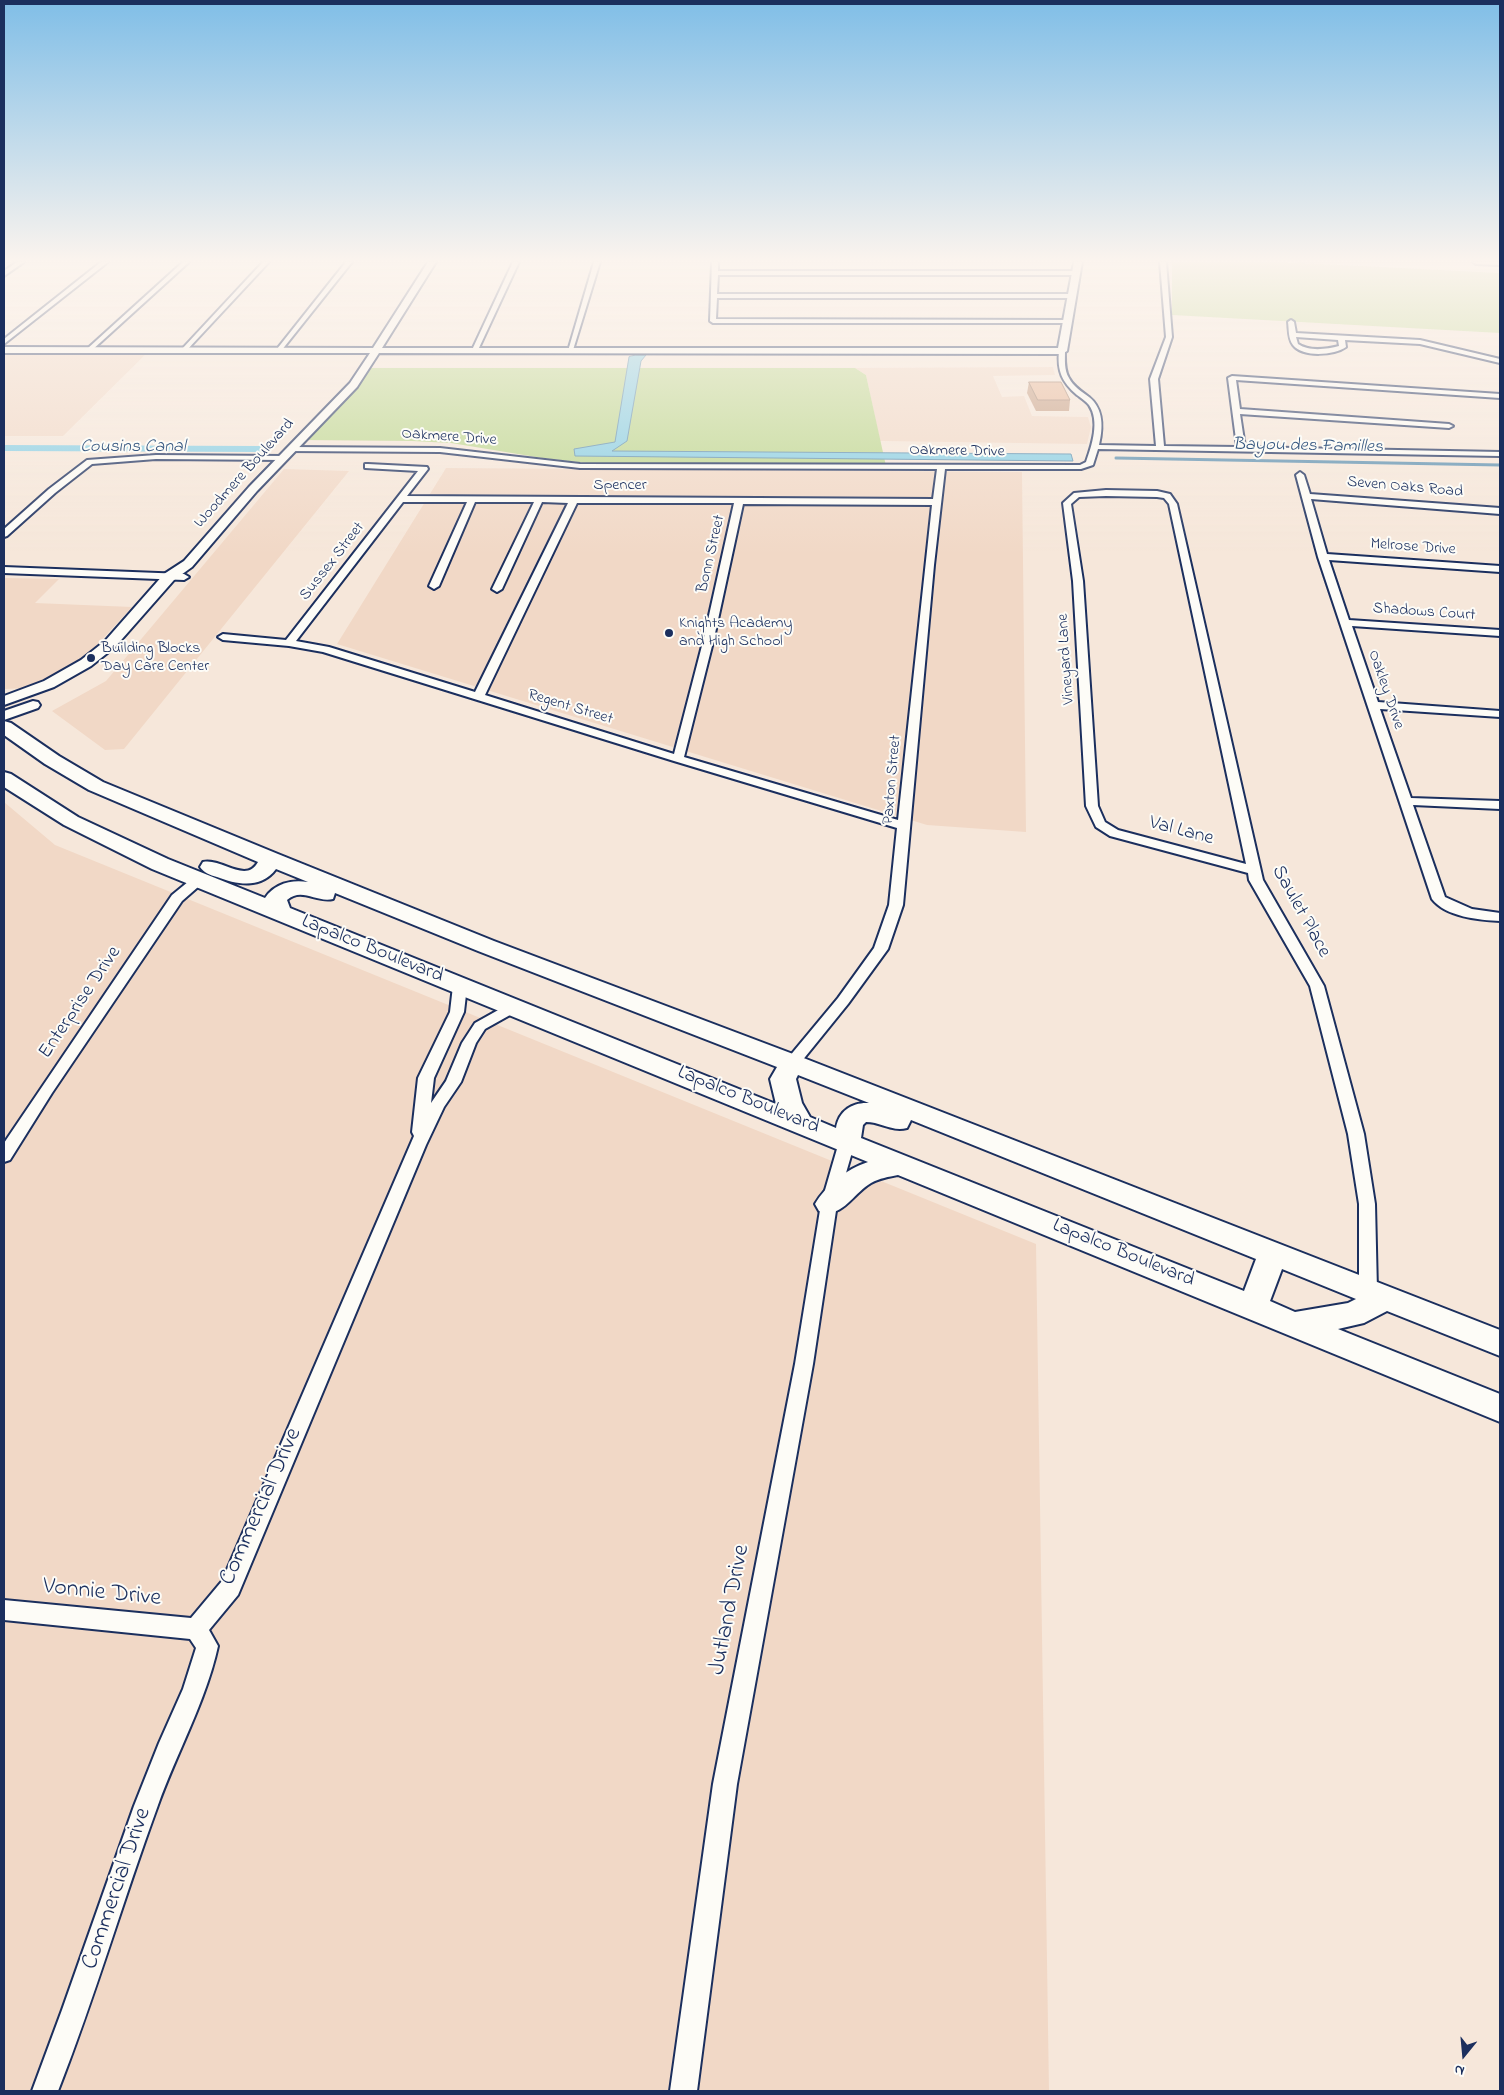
<!DOCTYPE html>
<html>
<head>
<meta charset="utf-8">
<style>
  body { margin:0 }
  #map { position:relative; width:1504px; height:2095px; overflow:hidden; background:#f6e7da; font-family:"Indie Flower",sans-serif }
  canvas { display:block }
  .frame { position:absolute; inset:0; border:5px solid #1b2f5e; pointer-events:none }
  .north { position:absolute; left:1439px; top:2030px; width:50px; height:50px; -webkit-text-stroke:4px #fdfcf7; paint-order:stroke; rotate:197deg; font-size:14px; font-weight:700; line-height:20px; text-align:center; color:#1b2f5e }
  .north::after { content:''; display:block; margin:auto; width:18px; height:22px; background:#1b2f5e; clip-path:polygon(50% 0,100% 100%,50% 72%,0 100%) }
</style>
</head>
<body>
<div id="map">
<canvas width="1504" height="2095"></canvas>
<div class="frame"></div>
<div class="north">N</div>
</div>
<script>
const c = document.querySelector('canvas').getContext('2d');
c.lineJoin = 'round';
function fill(path, color) {
  c.fillStyle = color;
  c.fill(path, 'evenodd');
}
function strokePath(path, color, width, dash) {
  c.strokeStyle = color;
  c.lineWidth = width;
  c.lineCap = dash ? 'butt' : 'round';
  c.setLineDash(dash || []);
  c.stroke(path);
}
function label(font, color, halo, rows, align = 'center') {
  c.font = font + ' "Indie Flower",sans-serif';
  c.lineWidth = 4;
  c.setLineDash([]);
  c.textBaseline = 'middle';
  c.strokeStyle = halo;
  c.fillStyle = color;
  for (const [text, x, y, turn = 0] of rows) {
    c.save();
    c.translate(x, y);
    c.rotate((+turn || 0) * Math.PI / 180);
    c.textAlign = isNaN(turn) ? turn : align;
    if (halo) c.strokeText(text, 0, 0);
    c.fillText(text, 0, 0);
    c.restore();
  }
}
fill(new Path2D(`
  M146 354 63 436H4V355Z
  M1053 367 1055 375 993 376 1002 397 1024 396 1032 416 1088 417 1091 427 1087 444 880 441 866 375 855 368Z
  M446 468 1022 472 1026 832 927 825 337 644Z
  M284 469 349 471 124 749 105 750 52 711 106 681Z
  M4 578 59 579 35 603 132 607 84 659 29 688 4 689Z
  M4 802 55 845 1036 1244 1049 2091H4Z`), '#f1d8c6');
fill(new Path2D(`
  M1172 262H1281L1500 273V333L1172 315Z
  M366 368H855L866 375 886 466 605 465 542 458 451 443 412 441 300 440Z`), '#bcd78e');
const water = new Path2D(`
  M636 355H646L641 361 627 441 612 451 1071 454 1073 461 575 456 574 449 615 442 629 357Z`);
fill(water, '#84cee5');
strokePath(water, '#5a8eaf', 1);
strokePath(new Path2D(`
  M1116 458 1500 465`), '#5a8eaf', 3);
fill(new Path2D(`
  M4 445 263 446 268 449 263 452 4 451Z`), '#84cee5');
const minor = new Path2D(`
  M17 262H24L4 276V271Z
  M101 262H108L4 344V339Z
  M183 262H189L91 351H87V349Z
  M263 262H269L186 351H182V349Z
  M346 262H352L281 351H277V349Z
  M513 262H519L478 350 473 351 472 350Z
  M594 262H600L573 350 568 351Z
  M712 262H718V271H1076L1079 273 1076 275H718L717 294H1072L1075 296 1072 298H717L716 319 1069 320V322L1067 323H713L710 321Z
  M1160 262H1166L1172 337 1158 379 1164 446 1237 447 1228 378 1232 376 1500 394V398L1236 380 1240 409 1449 424 1453 426 1449 428 1240 414 1245 447 1500 452V456L1098 449 1093 465 1081 469H945L934 565 903 905 888 949 848 1004 797 1067 792 1068 787 1067 784 1063 838 998 874 948 889 905 897 828 674 761 323 652 289 646 223 640 218 637 223 634 286 640 418 471 365 468V464H368L427 467 428 469 407 496 933 499 937 469 580 468 440 452 288 451 287 449 291 447 440 448 580 464 1080 465 1086 462C1092 445 1100 421 1089 405 1086 401 1081 398 1077 395 1062 382 1057 371 1059 351L1062 349 1065 351C1065 360 1064 370 1069 378 1073 386 1082 392 1089 397 1104 409 1103 428 1099 445L1156 446 1150 379 1166 337ZM403 502H467L429 586 434 589 439 586 475 502H534L492 589 497 592 502 589 542 502 568 503 475 692 329 647 296 641ZM577 503H734L704 638 674 754 485 695ZM743 504 932 505 898 820 684 757 714 638Z
  M1473 262H1500V265L1476 264Z
  M1291 320 1294 322 1296 333 1420 340 1500 359V363L1420 344 1345 340 1346 347C1335 355 1303 358 1293 345 1288 339 1289 329 1288 322ZM1296 337 1338 340 1339 346C1327 349 1310 352 1298 344Z
  M156 455 283 456 287 458 283 460 156 459 92 464 55 493 7 536 4 537V529L49 489 87 460Z
  M1300 472 1304 475 1310 494 1500 508V514L1311 499 1327 554 1500 566V572L1329 560 1349 620 1500 630V636L1352 626 1378 702 1500 711V717L1380 709 1411 798 1500 801V809L1413 805 1445 897 1472 909 1500 913V921C1479 920 1446 917 1432 899L1318 557 1296 475Z
  M1106 490 1157 491 1170 494 1177 504 1263 880 1324 986 1364 1134 1375 1204 1377 1291 1374 1296 1368 1298 1362 1296 1359 1291V1204L1348 1134 1310 986 1249 880 1248 873 1110 836 1096 827 1086 806 1073 581 1063 503 1074 493ZM1106 496 1157 497 1164 498 1169 504 1246 864 1118 830 1105 822 1098 806 1083 581 1071 504 1079 497Z
  M4 567 184 574 189 577 184 580 4 573Z
  M199 876 206 880 182 901 52 1093 10 1160 4 1162V1143L172 895 194 877Z
  M460 981 465 983 467 986 464 1012 434 1078 431 1103 446 1081 462 1043 475 1023 509 1004H519L521 1007 519 1010 485 1029 476 1043 461 1082 444 1107 426 1145 238 1595 209 1630 218 1646C206 1701 177 1752 158 1805 123 1900 95 1997 58 2091H32L62 2010 134 1806 159 1743 183 1689 196 1648 190 1639 4 1620V1600L191 1618 222 1581 414 1136 412 1132 418 1078 450 1012 453 986 455 983Z
  M847 1136 853 1138 855 1142 837 1204 813 1364 737 1784 697 2091H670L713 1784 795 1364 821 1204 839 1142 841 1138Z`);
const tertiary = new Path2D(`
  M428 262H436L382 348H1058L1074 262H1082L1067 351 1062 354 379 353 357 387 257 491 192 567 174 580 115 647 91 666 54 687 4 705V696L44 681 81 660 105 641 164 574 184 561 249 487 350 383 370 353H4V347L373 348Z
  M33 701 38 702 40 705 38 708 4 720V711Z`);
const primary = new Path2D(`
  M4 721 11 723 59 756 103 782 278 854 494 941 801 1057 1500 1330V1356L1387 1311 1364 1323 1338 1329 1500 1394V1422L898 1175C888 1177 880 1178 871 1183 852 1194 843 1219 819 1211L815 1204C826 1185 847 1169 868 1162L152 869 64 825 4 787V772L11 774 78 817 168 859 265 898C274 884 291 879 308 882L276 869C261 889 238 885 217 877 210 875 204 873 200 867L203 862C222 858 246 884 258 862L89 790 45 764 4 735ZM335 893 478 951 777 1067 770 1079 776 1104 290 908 287 900C302 887 316 903 333 899ZM798 1075 869 1103C853 1102 839 1110 836 1128L810 1117 802 1103 796 1079ZM911 1120 1256 1259 1244 1291 861 1138 863 1125 866 1122C881 1122 892 1132 907 1128ZM1282 1269 1356 1299 1348 1303 1295 1312 1270 1301Z`);
strokePath(minor, '#1b2f5e', 4);
strokePath(tertiary, '#1b2f5e', 4);
strokePath(primary, '#1b2f5e', 4);
fill(minor, '#fdfcf7');
fill(tertiary, '#fdfcf7');
fill(primary, '#fdfcf7');
fill(new Path2D(`
  M1029 382 1070 400 1069 411H1036L1027 393Z`), '#c69d82');
const building = new Path2D(`
  M1029 382H1061L1070 400H1038Z`);
fill(building, '#e6b697');
strokePath(building, '#a17f6a', 1);
const sky = c.createLinearGradient(0, 0, 0, 555);
sky.addColorStop(0, '#80bee7');
sky.addColorStop(0.47, '#fbf4ee');
sky.addColorStop(1, '#fbf4ee00');
c.fillStyle = sky;
c.fillRect(0, 0, 1504, 555);
for (const [x, y, r, color] of [
  [669,633,5,"#1b2f5e"],
  [91,658,5,"#1b2f5e"]
]) {
  const dot = new Path2D();
  dot.arc(x, y, r, 0, 2 * Math.PI);
  c.fillStyle = color;
  c.fill(dot);
  strokePath(dot, '#fdfcf7', 2);
}
label('16px', '#1b2f5e', '#fdfcf7', [
  ["Oakmere Drive",449,438,4],
  ["Oakmere Drive",957,452,1],
  ["Woodmere Boulevard",245,474,-48],
  ["Spencer",620,486],
  ["Seven Oaks Road",1405,488,5],
  ["Melrose Drive",1413,548,4],
  ["Bonn Street",712,554,-77],
  ["Sussex Street",333,562,-52],
  ["Shadows Court",1424,613,4],
  ["Vineyard Lane",1067,659,-94],
  ["Oakley Drive",1385,690,71],
  ["Regent Street",570,708,17],
  ["Paxton Street",893,780,-85]
]);
label('16px', '#1b2f5e', '#fdfcf7', [
  ["Knights Academy",679,624],
  ["and High School",679,642],
  ["Building Blocks",101,649],
  ["Day Care Center",101,667]
], 'left');
label('italic 18px', '#355780', '#fdfcf7', [
  ["Bayou des Familles",1308,447,1],
  ["Cousins Canal",133,448]
]);
label('20px', '#1b2f5e', '#fdfcf7', [
  ["Val Lane",1181,832,15],
  ["Saulet Place",1300,912,61],
  ["Lapalco Boulevard",372,950,22],
  ["Enterprise Drive",81,1003,-56],
  ["Lapalco Boulevard",748,1101,22],
  ["Lapalco Boulevard",1123,1254,22]
]);
label('24px', '#1b2f5e', '#fdfcf7', [
  ["Commercial Drive",262,1507,-66],
  ["Vonnie Drive",102,1594,6],
  ["Jutland Drive",731,1610,-79],
  ["Commercial Drive",118,1889,-71]
]);
</script>
</body>
</html>
